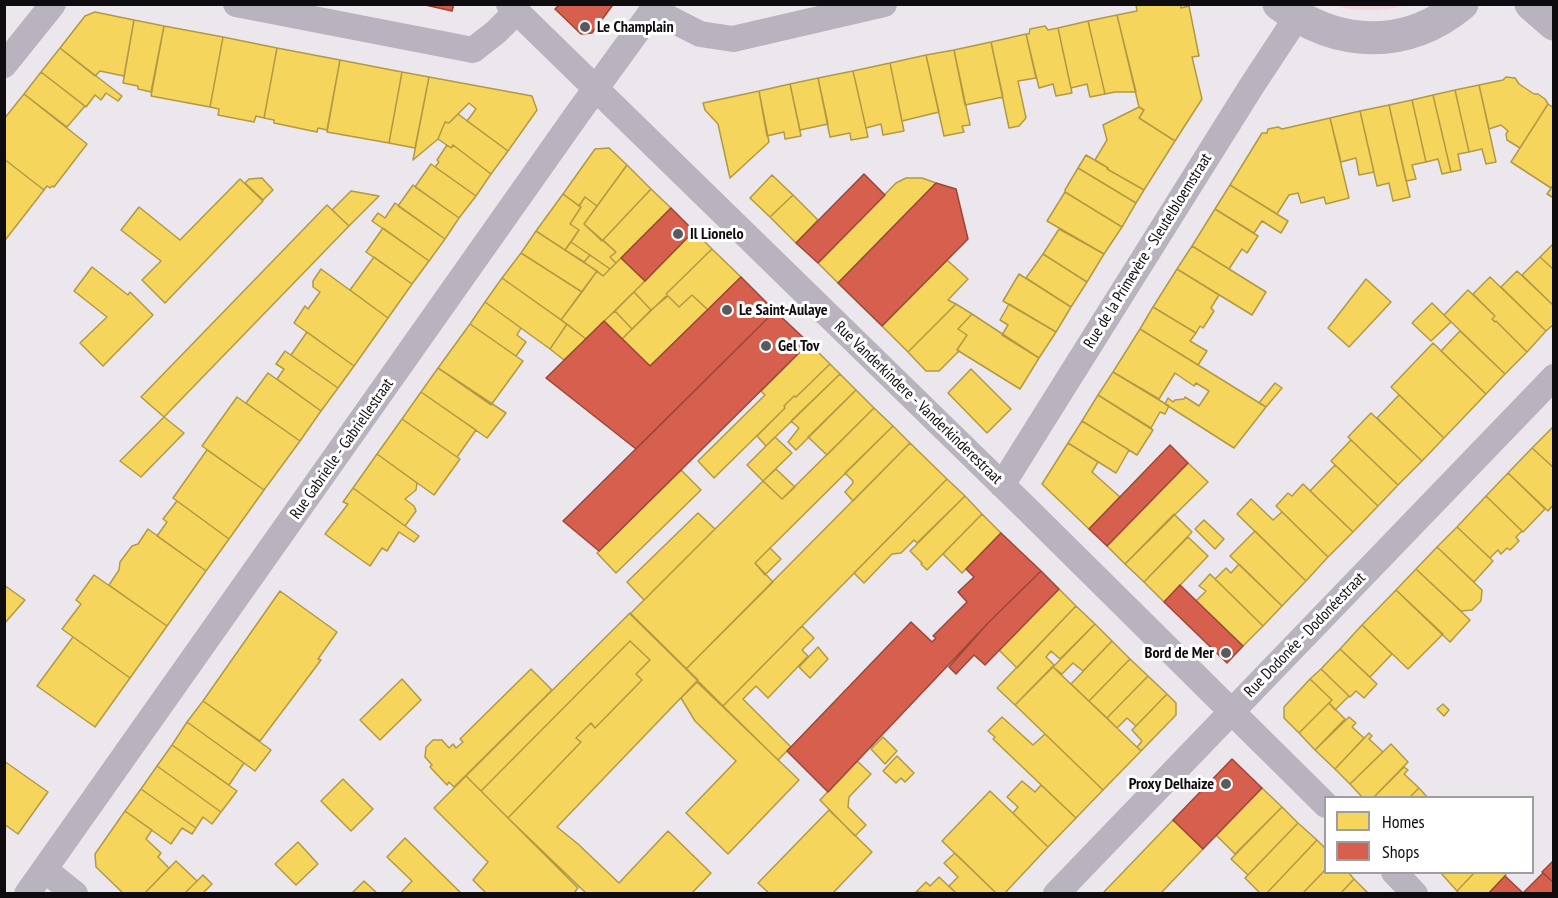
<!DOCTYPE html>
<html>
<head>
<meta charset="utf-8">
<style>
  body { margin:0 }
  #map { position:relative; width:1558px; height:898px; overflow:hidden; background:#ece7ec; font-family:"PT Sans Narrow",sans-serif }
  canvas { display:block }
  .frame { position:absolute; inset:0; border:6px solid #0f0c0f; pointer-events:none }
  .legend { position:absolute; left:1324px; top:796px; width:210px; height:78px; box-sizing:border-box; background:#fff; border:2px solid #9f9e9f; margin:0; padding:8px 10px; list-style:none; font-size:18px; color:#0f0c0f }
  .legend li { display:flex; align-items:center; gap:12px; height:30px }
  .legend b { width:30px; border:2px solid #9f9e9f }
</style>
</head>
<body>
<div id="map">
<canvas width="1558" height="898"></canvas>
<div class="frame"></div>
<ul class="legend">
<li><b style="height:16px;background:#f6d55c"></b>Homes</li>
<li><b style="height:16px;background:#d6604d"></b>Shops</li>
</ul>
</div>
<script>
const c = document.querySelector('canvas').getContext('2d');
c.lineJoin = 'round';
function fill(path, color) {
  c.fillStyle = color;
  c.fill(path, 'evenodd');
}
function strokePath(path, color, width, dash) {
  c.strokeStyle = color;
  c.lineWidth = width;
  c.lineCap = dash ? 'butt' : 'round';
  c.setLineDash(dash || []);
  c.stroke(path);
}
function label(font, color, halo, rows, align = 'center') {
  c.font = font + ' "PT Sans Narrow",sans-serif';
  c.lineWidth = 6;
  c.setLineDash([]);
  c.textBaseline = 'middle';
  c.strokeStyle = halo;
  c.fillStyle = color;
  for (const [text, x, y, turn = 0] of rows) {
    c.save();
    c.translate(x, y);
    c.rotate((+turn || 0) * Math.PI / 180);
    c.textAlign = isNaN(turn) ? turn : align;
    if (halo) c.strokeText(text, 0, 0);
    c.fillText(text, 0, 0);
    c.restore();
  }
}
fill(new Path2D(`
  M1336 5H1409C1385 10 1359 14 1336 5Z`), '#f4d4dc');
const homes = new Path2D(`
  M1181 4V8L1189 6 1199 56 1192 57 1202 99 1175 141 1139 118 1144 110 1139 107 1117 15 1137 11 1136 5 1138 4Z
  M95 12 134 20 124 76 100 71 95 76 60 48 85 16Z
  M1117 15 1136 92H1115L1105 94 1088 21Z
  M134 20 164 26 151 92 138 89V86L123 83Z
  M1088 21 1105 94 1090 97 1087 84 1071 88 1058 28Z
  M164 26 223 37 210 107 151 96Z
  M1045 26 1048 30 1058 28 1072 93 1056 96 1053 84 1039 88 1026 34H1029L1030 29Z
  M1026 34 1036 78 1018 81 1026 118 1019 126 1009 128 991 42Z
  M223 37 277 48 264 118 256 116 254 122 218 115 219 109 210 107Z
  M991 42 1003 97 965 105 954 50Z
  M60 48 122 96 118 101 106 93 101 100 95 95 86 107 41 72Z
  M277 48 340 60 327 130 318 128 317 132 274 123V120L264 118Z
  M954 50 970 125 962 126 964 132 944 136 926 55Z
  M926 55 939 112 902 121 890 63Z
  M340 60 402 72 389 143 327 132Z
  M890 63 904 131 883 135 881 124 866 128 853 71Z
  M853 71 868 137 851 140 850 133 830 137 818 78Z
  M41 72 85 106 67 127 24 94Z
  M402 72 429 77 415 148 389 143Z
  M429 77 532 96 537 110 508 151 467 121 476 109 469 103 449 123 445 122 438 139 413 160Z
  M1506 77 1515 78 1519 84 1534 94H1538L1545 99 1548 104 1520 148 1507 140 1506 134 1508 131 1501 125 1489 129 1479 85 1503 80Z
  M818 78 828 124 800 130 790 84Z
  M790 84 801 136 785 139 784 132 767 136 759 91Z
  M1479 85 1496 162 1486 164 1482 149 1469 152 1455 90Z
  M1455 90 1469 152 1458 154 1461 170 1451 172 1433 95Z
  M759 91 769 142 730 178 718 124 705 110 703 103Z
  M24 94 87 144 54 187 52 186 50 188 47 186 44 190 4 159V119Z
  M1433 95 1451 172 1442 174 1438 159 1426 162 1412 100Z
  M1412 100 1426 162 1412 165 1416 179 1406 181 1389 105Z
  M1548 104 1554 108V184L1551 188 1511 162Z
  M1389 105 1410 197 1393 201 1389 183 1377 186 1360 111Z
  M1139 107 1144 110 1139 118 1175 141 1144 190 1107 169 1108 168 1095 160 1107 140 1103 125Z
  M1360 111 1374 172 1359 175 1356 158 1341 162 1330 118Z
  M458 114 508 151 491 174 453 145 451 148 438 139 445 122 449 123Z
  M1330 118 1349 198 1326 204 1324 197 1301 203 1298 193 1289 195 1277 214 1230 185 1262 133H1267L1268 129 1278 127 1282 129Z
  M447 145 451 148 453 145 491 174 476 196 435 167 439 162 437 160Z
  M609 148 627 165 597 206 585 197 579 206 563 194 595 149Z
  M1086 155 1108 168 1107 169 1144 190 1136 203 1078 168Z
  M4 159 44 190 6 239 4 237Z
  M431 164 476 196 459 218 415 187Z
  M627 165 651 189 602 241 584 224Z
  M1078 168 1136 203 1122 227 1065 192V190Z
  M772 175 793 195 770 217 750 198Z
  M262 178 273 190 263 200 245 183 249 179Z
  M906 178H922L936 183 838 283 818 263 896 183Z
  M240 179 263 201 165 303 142 280 161 261 121 230 139 207 180 240Z
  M1554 184V198L1547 194Z
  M413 185 459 218 445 239 398 206Z
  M1230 185 1288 221 1281 233 1262 221 1254 233 1215 209Z
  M651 189 671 208 616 263 610 257 616 252 603 240Z
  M351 191 379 196 349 226 332 210Z
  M1065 192 1122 227 1104 254 1047 221Z
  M563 194 581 207 570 224 579 230 565 250 536 231Z
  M793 195 818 220 796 243 770 217Z
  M585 197 597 206 584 224 616 252 610 257 616 263 610 269 571 242 579 230 570 224 581 207 579 206Z
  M395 203 445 239 429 261 372 221 378 213 385 218Z
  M327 205 349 226 164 417 141 397Z
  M1215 209 1258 236 1247 253 1242 249 1229 269 1192 246Z
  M383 228 429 261 412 284 366 252Z
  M1059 229 1104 254 1087 282 1043 254Z
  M536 231 597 271 582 292 521 253Z
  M694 231 712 249 666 294 668 296 651 310 634 292Z
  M571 242 590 255 584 262 565 250Z
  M1554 243V270L1540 257Z
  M1192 246 1266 292 1252 315 1177 269Z
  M712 249 741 277 708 310 692 295 679 307 666 294Z
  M521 253 582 292 561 320 502 278Z
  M1043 254 1087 282 1071 307 1026 278Z
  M590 255 610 269 603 276 584 262Z
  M374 257 412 284 388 318 350 290Z
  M1540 257 1554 270V306L1522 275Z
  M621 258 645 281 586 339 561 320 597 271 603 276Z
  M947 260 968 279 948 300 956 304 908 352 882 326Z
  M92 267 128 295 130 292 153 315 103 366 80 343 107 317 74 291Z
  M321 269 388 318 354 366 294 323 305 306 308 309 320 292 313 287V281Z
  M1177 269 1219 295 1211 308 1214 311 1203 328 1200 326 1196 333 1153 307Z
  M1517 271 1554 306V324L1546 331 1501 287Z
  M1019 274 1071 307 1056 332 1003 301Z
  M1490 277 1546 331 1527 352 1496 321 1495 322 1492 319 1495 316 1473 294Z
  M502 278 567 324 550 349 485 302Z
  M1366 279 1391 302 1349 347 1328 328Z
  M1468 290 1495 316 1492 319 1495 322 1496 321 1527 352 1505 374 1444 315Z
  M634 292 651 310 632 329 615 311Z
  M692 295 708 310 650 366 622 339 665 297 668 296 679 307Z
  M485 302 521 328 517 335 526 342 516 356 470 324Z
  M1432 303 1451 322 1431 341 1412 323Z
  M956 304 972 314 958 329 967 335 957 350 959 351 939 371H926L908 352Z
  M1009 304 1056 332 1039 358 1002 335 1008 325 1000 320Z
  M1153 307 1196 333 1190 341 1207 351 1198 365 1140 329Z
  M615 311 632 329 622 339 604 321Z
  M972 314 1039 358 1020 389 957 350 967 335 958 329Z
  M470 324 523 361 491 405 438 368Z
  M567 324 586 339 564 360 550 349Z
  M1140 329 1266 407 1234 448 1165 404 1168 398 1173 402 1175 400 1184 399 1185 397 1199 406 1209 391 1196 383 1194 386 1175 373 1159 399 1113 372Z
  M1460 331 1505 374 1486 394 1441 351Z
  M307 332 354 366 338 388 291 355Z
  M809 343 830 364 796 397 794 396 784 406 785 408 714 478 698 461 765 395 761 391Z
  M1433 343 1486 394 1444 438 1391 387Z
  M285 351 338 388 321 411 277 379 284 369 276 364Z
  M830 364 840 374 766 446 757 436 785 408 784 406 794 396 796 397Z
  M438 368 506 413 487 438 421 392Z
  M971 369 1011 409 987 433 948 393Z
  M1113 372 1169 406 1165 414 1160 412 1151 428 1098 395Z
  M268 373 321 411 300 441 246 403Z
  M840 374 856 390 796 450 788 442 799 428 791 421Z
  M1275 383 1282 388 1266 407 1259 403Z
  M856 390 874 408 827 455 808 437Z
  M421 392 476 430 457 457 402 419Z
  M1098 395 1153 430 1137 455 1082 421Z
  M1399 395 1444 438 1422 461 1377 418Z
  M237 397 300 441 264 490 202 446Z
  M874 408 893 426 755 563 773 582 686 669 630 614 763 481 782 499Z
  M1371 413 1422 461 1398 485 1348 437Z
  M164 417 184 433 141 477 120 461Z
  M402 419 460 459 434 495 377 454Z
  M1082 421 1129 450 1116 473 1068 443Z
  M893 426 910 443 853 501 845 492 853 483V481L845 473Z
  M1554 426V468L1532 448Z
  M775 437 792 453 763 481 747 465Z
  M1351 440 1398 485 1378 506 1331 461Z
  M910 443 947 479 723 706 686 669Z
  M1068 443 1098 462 1092 472 1120 497 1089 529 1042 484Z
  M1532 448 1554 468V504L1548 511 1508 473Z
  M207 450 264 490 229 539 173 498Z
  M377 454 417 483 416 490 405 499 414 506 416 511 405 526 353 488Z
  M1188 463 1208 482 1125 564 1107 546Z
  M1335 465 1378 506 1353 532 1310 491Z
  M776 469 795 487 782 499 763 481Z
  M681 470 701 490 616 573 597 553Z
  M1508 473 1545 509 1523 532 1486 496Z
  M947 479 965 496 917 543 914 540 901 553 892 554 864 583 854 573Z
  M1303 484 1353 532 1328 557 1276 506 1288 493 1292 496Z
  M353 488 419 536 414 542 399 532 387 551 382 548 370 566 325 534 348 504 343 502Z
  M965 496 982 514 927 570 921 564 922 563 910 551Z
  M1486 496 1522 531 1516 537 1519 541 1510 550 1507 548 1501 554 1498 550 1490 558 1457 527Z
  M1251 499 1273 520 1282 512 1328 557 1306 581 1237 514Z
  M177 501 229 539 206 571 157 536 167 522 163 519Z
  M698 513 715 529 644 600 627 582Z
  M982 514 1001 533 962 573 943 554Z
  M1174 514 1192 532 1144 582 1125 564Z
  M1204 520 1224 539 1215 549 1195 529Z
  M1457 527 1493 561 1474 582 1437 547Z
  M148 529 206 571 167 626 109 585 119 570 120 562 132 546 138 544Z
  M1255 531 1306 581 1282 606 1230 556Z
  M1188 537 1208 556 1164 602 1144 582Z
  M1437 547 1482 590 1481 601 1472 610 1461 611 1416 569Z
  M770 548 781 559 765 575 755 563Z
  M1239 564 1282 606 1263 626 1215 579 1226 568 1231 573Z
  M1416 569 1470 620 1450 642 1396 590Z
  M1210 574 1263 626 1243 646 1196 601 1206 591 1199 586Z
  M94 575 167 626 130 678 62 629 81 604 76 600Z
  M4 585 25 600 4 624Z
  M1059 589 1076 606 1017 668 999 650Z
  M1396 590 1443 634 1408 669 1362 625Z
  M280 591 337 632 318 659 321 660 260 741 203 701Z
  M1076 606 1095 624 1060 659 1051 651 1046 657 1054 665 1015 705 997 688Z
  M630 613 698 680 557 827 578 844 619 883 668 831 711 873 691 894H587L508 818 581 742 576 738 591 723 595 728 642 680 636 674 650 660 630 641 481 791 466 776Z
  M1095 624 1112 641 1083 671 1073 663 1062 674 1053 667Z
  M1362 625 1392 654 1370 677 1340 649Z
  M802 626 814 638 802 650 808 656 768 698 756 686 743 699 791 747 778 760 723 706Z
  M73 637 130 678 95 727 37 686Z
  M630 641 650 660 636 674 642 680 595 728 591 723 576 738 581 742 508 818 481 791Z
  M1112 641 1130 659 1089 701 1071 684Z
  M818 647 828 659 810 678 799 667Z
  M1340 649 1377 684 1364 698 1356 691 1350 697 1349 696 1321 669Z
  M1130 659 1148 676 1107 718 1089 701Z
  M1053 667 1141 751 1103 790 1015 705Z
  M531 669 552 690 454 787 449 782 447 785 430 767 432 765 425 757 426 747 433 740H442L449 748 453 744 456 748 463 742 460 739Z
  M1321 669 1349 696 1335 710 1329 703 1332 700 1310 679Z
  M1148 676 1167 694 1136 726 1127 718 1117 728 1107 718Z
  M402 679 421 700 380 740 360 720Z
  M1310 679 1332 700 1299 733 1284 718V707Z
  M697 682 799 780 728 854 686 813 736 761 695 721 681 698Z
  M1167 694 1176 703V715L1141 751 1137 747 1142 741 1132 730Z
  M203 701 271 750 255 771 187 722Z
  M1329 703 1345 719 1315 750 1299 733Z
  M1443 704 1449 710 1444 716 1437 709Z
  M1002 717 1033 745 1045 734 1103 790 1076 818 993 739 995 737 988 731Z
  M1349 717 1356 723 1352 727 1364 738 1335 769 1315 750Z
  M187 722 244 763 229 785 172 745Z
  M1369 733 1372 736 1369 739 1383 752 1350 784 1335 769Z
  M883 737 897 751 885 764 871 749Z
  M1391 744 1408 762 1373 798H1363L1350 784Z
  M172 745 237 791 221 812 157 766Z
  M897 756 914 773 905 782 901 778 896 783 883 771Z
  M4 761 48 792 18 834 4 824Z
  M857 761 871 774 849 797 848 807 866 825 855 836 820 800Z
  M157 766 221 812 212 824 203 817 196 828 141 789Z
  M1404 767 1408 770 1404 774 1419 788 1409 798H1373Z
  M466 776 578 888 573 894H487L473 880 488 862 434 808Z
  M343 779 373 809 351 831 321 801Z
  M1022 781 1035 792 1041 785 1076 818 1048 847 1013 813 1018 807 1007 797Z
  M1262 788 1282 807 1235 854 1216 835Z
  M1419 788 1428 798H1409Z
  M141 789 196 828 192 834 182 828 171 844 125 811Z
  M990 791 1048 847 1004 894H997L942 841Z
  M1282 807 1298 823 1248 875 1231 859Z
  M829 810 872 852 832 894H770L758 883Z
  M125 811 152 830 146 839 161 853 158 857 169 868 144 894H124L96 867 95 854Z
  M1173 820 1203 849 1160 894H1102Z
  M1298 823 1317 840 1266 894H1261L1245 878Z
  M405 838 462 894H400L412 881 387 857Z
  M1317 840 1326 849V869L1302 894H1266Z
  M298 842 318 864 296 885 275 864Z
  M955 853 997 894H957L949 886 958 877 944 863Z
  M176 861 197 881 184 894H144Z
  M1326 869V872H1348L1354 879 1340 894H1302Z
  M1440 872H1475L1457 891Z
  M1475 872H1504L1506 875 1488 894H1460L1457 891Z
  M203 875 212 884 202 894H184Z
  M939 877 957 894 916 892 926 882 930 886Z
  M1354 879 1369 894H1340Z
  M364 881 378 894H351Z`);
fill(homes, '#f6d55c');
strokePath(homes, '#b19945', 1.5);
const shops = new Path2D(`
  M421 4H454L452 11Z
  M560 4H610L612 6 592 33 581 34 555 9Z
  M864 174 885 195 818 263 796 243Z
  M936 183 956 189 968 239 882 326 838 283Z
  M671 208 694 231 645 281 621 258Z
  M741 277 775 311 636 449 546 378 604 321 650 366Z
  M775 311 809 343 681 470 599 551 563 521Z
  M1170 445 1188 463 1107 546 1089 529Z
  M1001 533 1041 571 989 622 828 792 787 751 911 622 932 642 936 638 933 636 967 602 958 592 974 577 966 569Z
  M1041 571 1059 589 985 665 974 655 956 674 949 667 989 622Z
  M1180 585 1243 646 1227 663 1164 602Z
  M1232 759 1262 788 1203 849 1173 820Z
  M1554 860V883L1542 872Z
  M1543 873 1554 883V894H1522Z
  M1505 876 1523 893 1488 894Z`);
fill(shops, '#d6604d');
strokePath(shops, '#9a473a', 1.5);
strokePath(new Path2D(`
  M236 4 473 50 496 32 516 12
  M509 4 1027 509 1326 805
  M653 10 700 34 733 39 884 4
  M4 65 53 4
  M1002 485 1251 87 1297 17
  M45 870 75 894
  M1394 872 1415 894
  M27 894 578 113 657 4
  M1056 894 1554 377`), '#b9b3bf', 26);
strokePath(new Path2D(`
  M1279 4C1337 47 1405 51 1462 4
  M1531 4 1554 24`), '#b9b3bf', 33);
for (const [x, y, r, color] of [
  [585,27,6,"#5c595c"],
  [678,234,6,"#5c595c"],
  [727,310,6,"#5c595c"],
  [766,346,6,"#5c595c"],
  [1226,653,6,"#5c595c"],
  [1226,784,6,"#5c595c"]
]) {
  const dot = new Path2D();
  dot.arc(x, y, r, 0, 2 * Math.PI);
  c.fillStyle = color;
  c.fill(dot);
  strokePath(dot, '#fff', 2);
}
label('bold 16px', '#0f0c0f', '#fff', [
  ["Le Champlain",597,27],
  ["Il Lionelo",690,234],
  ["Le Saint-Aulaye",739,310],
  ["Gel Tov",778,346],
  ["Bord de Mer",1214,653,"right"],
  ["Proxy Delhaize",1214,784,"right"]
], 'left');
label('16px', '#0f0c0f', '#fff', [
  ["Rue de la Primevère - Sleutelbloemstraat",1148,251,-58],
  ["Rue Vanderkindere - Vanderkinderestraat",918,403,44],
  ["Rue Gabrielle - Gabriellestraat",342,449,-55],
  ["Rue Dodonée - Dodonéestraat",1305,635,-46]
]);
</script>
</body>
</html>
